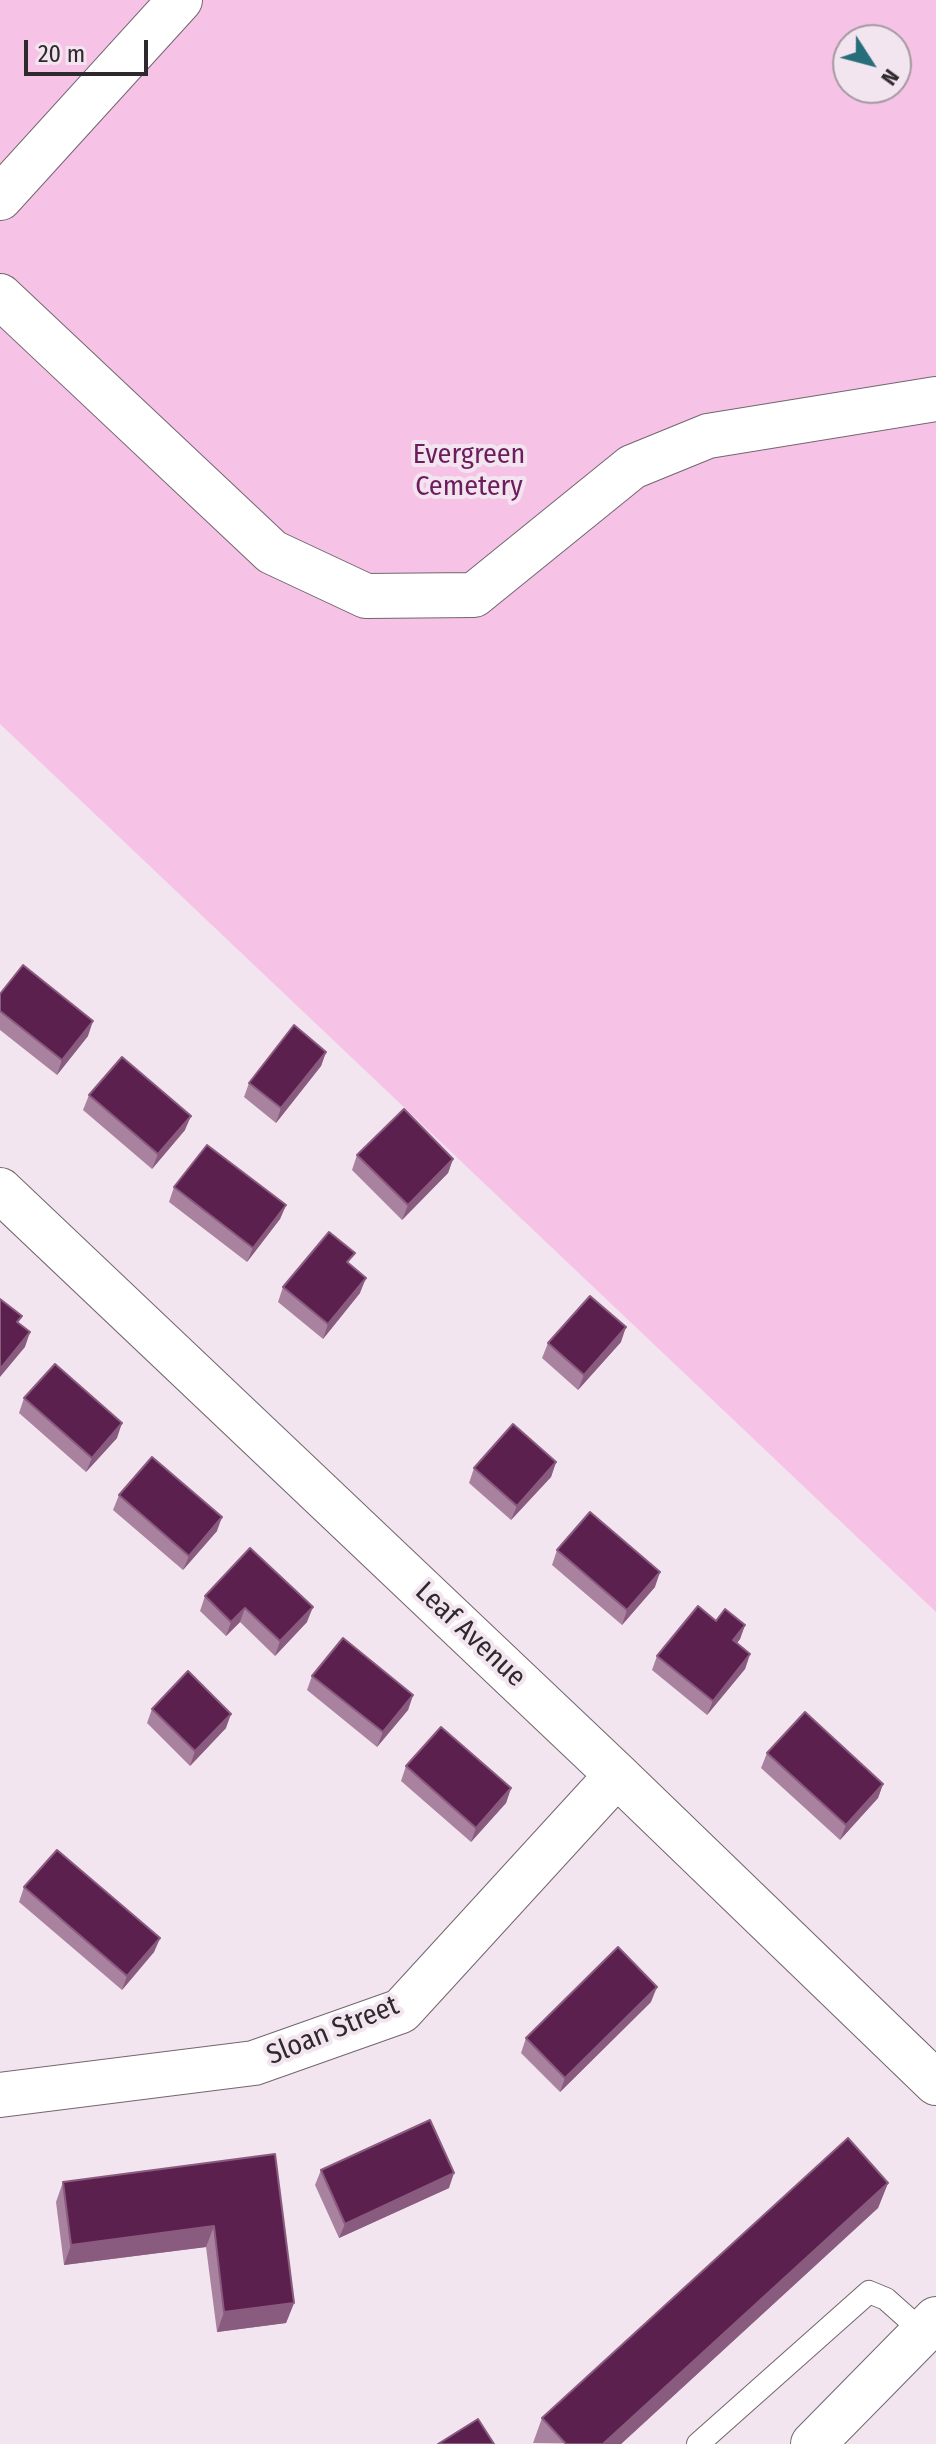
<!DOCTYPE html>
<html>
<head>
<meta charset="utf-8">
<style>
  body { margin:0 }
  #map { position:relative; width:936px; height:2444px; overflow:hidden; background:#f3e5ef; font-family:"Fira Sans Condensed",sans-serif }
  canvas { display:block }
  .north { position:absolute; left:832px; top:24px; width:80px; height:80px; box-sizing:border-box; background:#f3e5ef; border:2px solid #a49aa1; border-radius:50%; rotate:126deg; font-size:22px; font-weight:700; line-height:32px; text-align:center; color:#2e292c }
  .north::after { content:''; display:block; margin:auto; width:28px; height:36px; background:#266e7a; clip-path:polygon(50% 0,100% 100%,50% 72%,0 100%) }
  .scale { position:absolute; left:24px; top:40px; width:124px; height:36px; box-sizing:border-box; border:4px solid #2e292c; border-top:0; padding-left:10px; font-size:24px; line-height:28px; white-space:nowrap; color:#2e292c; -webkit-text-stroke:6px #f3e5ef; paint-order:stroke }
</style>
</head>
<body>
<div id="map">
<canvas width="936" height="2444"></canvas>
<div class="north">N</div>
<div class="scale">20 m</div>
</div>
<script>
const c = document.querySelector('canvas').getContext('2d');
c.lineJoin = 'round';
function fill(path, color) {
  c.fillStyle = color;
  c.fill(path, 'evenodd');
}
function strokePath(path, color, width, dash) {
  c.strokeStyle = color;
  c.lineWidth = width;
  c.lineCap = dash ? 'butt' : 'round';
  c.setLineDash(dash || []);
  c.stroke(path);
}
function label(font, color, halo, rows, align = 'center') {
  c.font = font + ' "Fira Sans Condensed",sans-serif';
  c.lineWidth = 8;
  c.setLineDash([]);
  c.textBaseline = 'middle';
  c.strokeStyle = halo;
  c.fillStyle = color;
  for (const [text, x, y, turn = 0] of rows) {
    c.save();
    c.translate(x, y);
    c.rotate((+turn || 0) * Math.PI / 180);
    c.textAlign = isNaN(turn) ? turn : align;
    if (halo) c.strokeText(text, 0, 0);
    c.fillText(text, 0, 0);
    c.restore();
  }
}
fill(new Path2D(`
  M0 0H936V1612L0 724ZM848 40H896V88H848Z`), '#f6c3e7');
const service = new Path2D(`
  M698 2444 869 2292 886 2299 923 2332`);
const minor = new Path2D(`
  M0 198 180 0
  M0 296 272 552 366 596 474 595 632 467 708 436 936 399
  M0 1190 617 1775 936 2083
  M0 2095 254 2063 401 2011 617 1775
  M813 2444 936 2319`);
strokePath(service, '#72666e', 24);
strokePath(minor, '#72666e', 46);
strokePath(service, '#fff', 22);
strokePath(minor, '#fff', 44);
fill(new Path2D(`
  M0 994 88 1036 57 1075 0 1030Z
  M326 1052 321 1066 276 1123 244 1097 249 1083Z
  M89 1095 185 1130 152 1169 83 1110Z
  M357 1155 453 1159 448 1173 402 1220 352 1170Z
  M174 1187 286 1205 280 1219 247 1262 169 1202Z
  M350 1265 360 1293 323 1339 278 1302 283 1287Z
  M621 1342 578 1390 542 1358 548 1343Z
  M24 1398 117 1438 86 1472 19 1413Z
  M556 1462 551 1477 511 1520 469 1483 474 1468Z
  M119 1495 217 1531 183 1570 113 1510Z
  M557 1550 655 1587 622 1625 552 1565Z
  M205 1596 307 1622 275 1656 240 1622 226 1636 200 1611Z
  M716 1621 745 1625 740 1639 737 1643 750 1654 745 1669 707 1715 652 1670 657 1656Z
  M312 1676 413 1695 408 1710 377 1747 307 1690Z
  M152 1709 226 1728 190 1766 147 1723Z
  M767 1753 883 1784 878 1798 840 1840 761 1768Z
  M406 1766 511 1788 506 1803 471 1842 401 1781Z
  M24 1887 160 1938 154 1952 122 1990 19 1902Z
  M651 2002 560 2092 521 2053 526 2038Z
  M275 2154 294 2303 286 2323 217 2332 206 2247 64 2265 56 2202 63 2182Z
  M321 2170 449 2188 339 2238 315 2185Z
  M888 2183 878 2208 621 2444 533 2443 542 2418Z`), '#a8829f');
fill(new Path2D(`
  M93 1021 88 1036 57 1075 62 1060Z
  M326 1052 321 1066 276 1123 281 1108Z
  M191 1116 185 1130 152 1169 158 1154Z
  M453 1159 448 1173 402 1220 408 1205Z
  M286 1205 280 1219 247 1262 253 1248Z
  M366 1278 360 1293 323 1339 328 1324Z
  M626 1327 621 1342 578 1390 584 1375Z
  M30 1332 25 1347 0 1377V1369Z
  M122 1423 117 1438 86 1472 92 1458Z
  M556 1462 551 1477 511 1520 517 1506Z
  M222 1517 217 1531 183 1570 189 1556Z
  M660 1572 655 1587 622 1625 627 1610Z
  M313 1607 307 1622 275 1656 280 1641Z
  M245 1608 240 1622 226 1636 231 1622Z
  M745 1625 740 1639 728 1655 733 1640Z
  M750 1654 745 1669 707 1715 713 1701Z
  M413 1695 408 1710 377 1747 383 1732Z
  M231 1714 226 1728 190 1766 195 1751Z
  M883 1784 878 1798 840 1840 846 1825Z
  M511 1788 506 1803 471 1842 476 1828Z
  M160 1938 154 1952 122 1990 127 1976Z
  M657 1987 651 2002 560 2092 565 2078Z
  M454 2173 449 2188 339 2238 345 2224Z
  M888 2183 878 2208 621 2444H603Z
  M214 2226 206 2247 64 2265 71 2245Z
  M294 2303 286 2323 217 2332 224 2312Z`), '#895b7f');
const building = new Path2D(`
  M23 965 93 1021 62 1060 0 1011V994Z
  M294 1025 326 1052 281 1108 249 1083Z
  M122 1057 191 1116 158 1154 89 1095Z
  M404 1109 453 1159 408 1205 357 1155Z
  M207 1145 286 1205 253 1248 174 1187Z
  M329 1232 355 1253 347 1262 366 1278 328 1324 283 1287Z
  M590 1296 626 1327 584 1375 548 1343Z
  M0 1299 22 1316 17 1322 30 1332 0 1369Z
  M55 1364 122 1423 92 1458 24 1398Z
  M513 1424 556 1462 517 1506 474 1468Z
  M152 1457 222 1517 189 1556 119 1495Z
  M590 1512 660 1572 627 1610 557 1550Z
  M250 1548 313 1607 280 1641 245 1608 231 1622 205 1596Z
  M698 1606 716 1621 725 1609 745 1625 733 1640 750 1654 713 1701 657 1656Z
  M343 1638 413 1695 383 1732 312 1676Z
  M188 1671 231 1714 195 1751 152 1709Z
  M805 1712 883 1784 846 1825 767 1753Z
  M441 1727 511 1788 476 1828 406 1766Z
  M57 1850 160 1938 127 1976 24 1887Z
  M618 1947 657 1987 565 2078 526 2038Z
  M430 2120 454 2173 345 2224 321 2170Z
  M848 2138 888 2183 603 2444H566L542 2418Z
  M275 2154 294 2303 224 2312 214 2226 71 2245 63 2182Z
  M478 2419 494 2444H438Z`);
fill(building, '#5c204f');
strokePath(building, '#895b7f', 2);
label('28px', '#6d1c5d', '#f3e5ef', [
  ["Evergreen",469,455],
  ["Cemetery",469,487]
]);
label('28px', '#2e292c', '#f3e5ef', [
  ["Leaf Avenue",470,1635,43],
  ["Sloan Street",333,2031,-22]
]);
</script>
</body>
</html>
